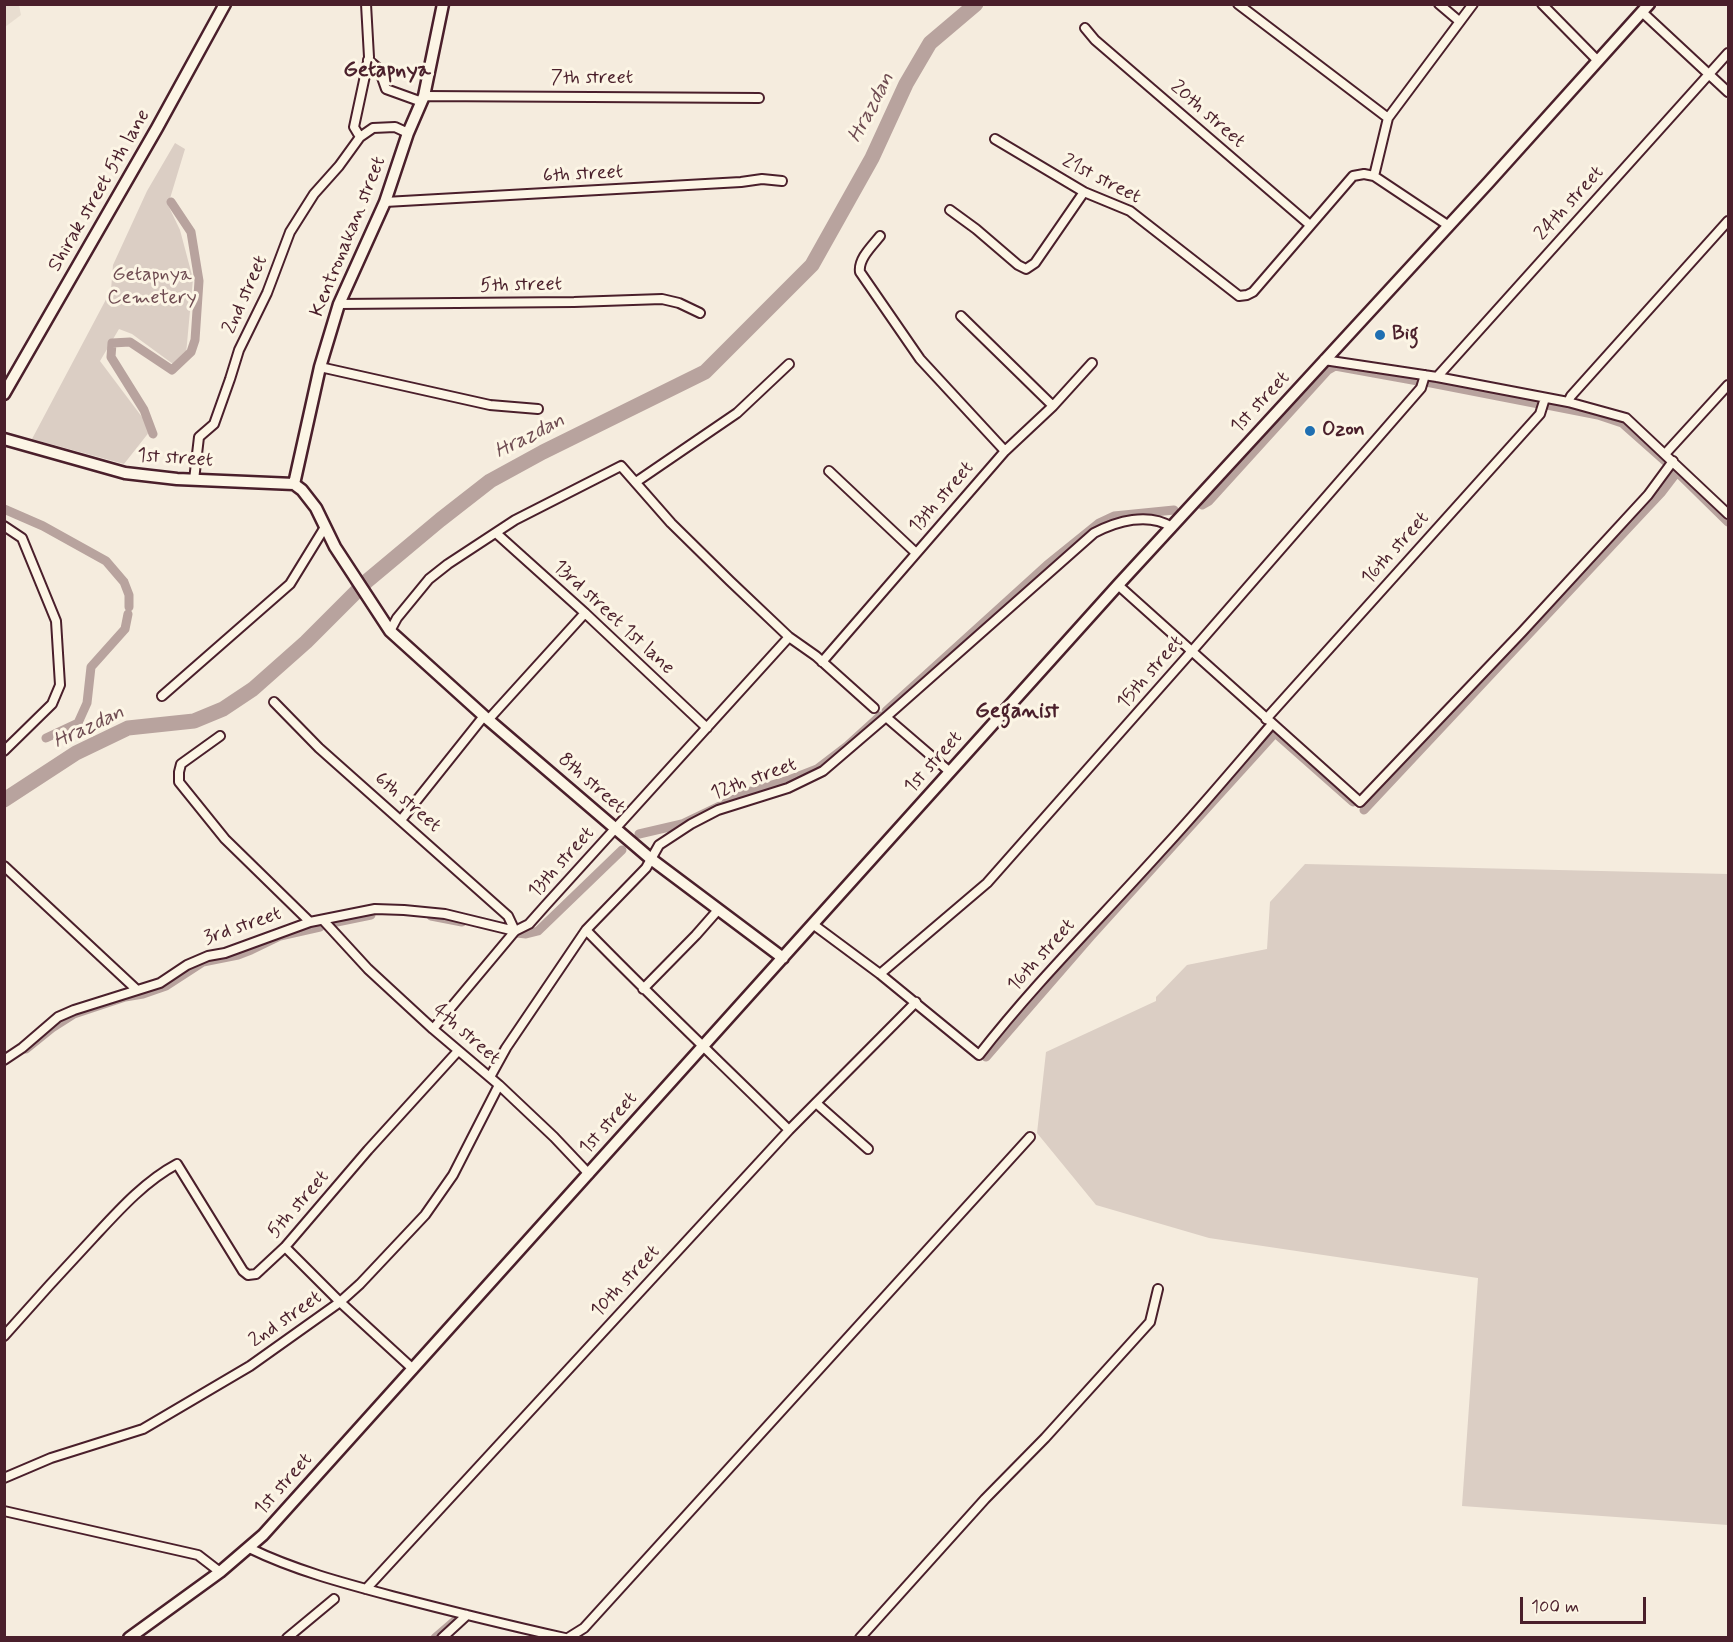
<!DOCTYPE html>
<html>
<head>
<meta charset="utf-8">
<style>
  body { margin:0 }
  #map { position:relative; width:1733px; height:1642px; overflow:hidden; background:#f5ecde; font-family:Mynerve,sans-serif }
  canvas { display:block }
  .frame { position:absolute; inset:0; border:6px solid #4a1f2b; pointer-events:none }
  .scale { position:absolute; left:1520px; top:1597px; width:126px; height:27px; box-sizing:border-box; border:3px solid #4a1f2b; border-top:0; padding-left:8px; font-size:18px; line-height:21px; white-space:nowrap; color:#4a1f2b; -webkit-text-stroke:4px #fcf5e5; paint-order:stroke }
</style>
</head>
<body>
<div id="map">
<canvas width="1733" height="1642"></canvas>
<div class="frame"></div>
<div class="scale">100 m</div>
</div>
<script>
const c = document.querySelector('canvas').getContext('2d');
c.lineJoin = 'round';
function fill(path, color) {
  c.fillStyle = color;
  c.fill(path, 'evenodd');
}
function strokePath(path, color, width, dash) {
  c.strokeStyle = color;
  c.lineWidth = width;
  c.lineCap = dash ? 'butt' : 'round';
  c.setLineDash(dash || []);
  c.stroke(path);
}
function label(font, color, halo, rows, align = 'center') {
  c.font = font + ' Mynerve,sans-serif';
  c.lineWidth = 6;
  c.setLineDash([]);
  c.textBaseline = 'middle';
  c.strokeStyle = halo;
  c.fillStyle = color;
  for (const [text, x, y, turn = 0] of rows) {
    c.save();
    c.translate(x, y);
    c.rotate((+turn || 0) * Math.PI / 180);
    c.textAlign = isNaN(turn) ? turn : align;
    if (halo) c.strokeText(text, 0, 0);
    c.fillText(text, 0, 0);
    c.restore();
  }
}
fill(new Path2D(`
  M5 4 19 5 21 15 5 27Z`), '#e8ddd0');
fill(new Path2D(`
  M175 143 185 149 168 205 180 230 193 279 186 354 173 364 132 334 119 329 100 361 148 425 150 431 124 464 32 439 111 290 113 265 147 191Z
  M1305 864 1728 874V1525L1462 1506 1478 1278 1209 1238 1096 1205 1037 1133 1046 1052 1156 1001V997L1187 965 1267 949 1270 902Z`), '#dbcec4');
strokePath(new Path2D(`
  M1426 382 1539 404
  M1547 405 1598 415 1622 423 1666 462
  M153 434 144 410 111 357 112 343 130 342 172 370 191 352 195 340 199 281 191 232 171 202
  M1673 468 1728 522
  M1202 505 1209 501 1328 370 1335 366 1418 381
  M4 509 43 526 106 561 124 582 129 595V607
  M886 711 1047 565 1099 523 1114 516 1174 510
  M46 738 78 723 87 703 91 667 125 629 128 614
  M1364 810 1661 493 1677 472
  M639 834 682 824 751 791 789 780 817 769 847 746 880 716
  M431 916 462 922
  M332 923 371 915
  M517 933 526 934 538 931 622 850
  M26 1049 52 1028 74 1014 125 997 143 994 166 986 203 962 238 955 251 950 280 936 320 927
  M986 1057 1091 936 1275 733 1353 802
  M435 1638 457 1619`), '#b8a39e', 9);
strokePath(new Path2D(`
  M4 800 76 753 128 728 194 721 223 709 253 689 306 642 367 581 440 520 490 481 543 452 705 372 812 265 872 158 906 84 930 43 976 4`), '#b8a39e', 15);
const street = new Path2D(`
  M1238 4 1388 118
  M1439 4 1459 21
  M1542 4 1598 61
  M1642 12 1728 92
  M1085 28 1095 40 1310 225
  M368 60 379 69 386 89 422 102
  M424 96 759 98
  M360 137 354 127 369 57 366 4
  M995 139 1084 192 1130 211 1239 296 1247 295 1253 292 1353 176 1364 174 1374 176 1449 226
  M1374 176 1388 118 1473 4
  M385 202 741 182 762 179 782 181
  M950 210 976 229 1018 265 1026 269 1035 263 1084 192
  M880 236C872 246 858 259 860 272L920 359 1005 451
  M339 304 574 302 662 299 679 303 700 313
  M961 316 1053 406
  M1324 360 1437 377 1568 402 1626 418 1728 514
  M320 367 490 405 538 409
  M1437 377 1728 53
  M1568 402 1571 396 1728 221
  M1665 454 1728 385
  M829 471 916 553
  M194 480 199 437 214 424 230 379 239 350 267 293 290 232 314 194 339 166 360 137 373 128 395 127 408 133
  M636 482 737 413 789 364
  M4 526 22 538 56 621 60 685 52 704 4 751
  M496 533 585 613 707 728
  M1118 585 1360 802 1522 632 1648 495 1673 461
  M390 631 397 618 429 579 448 564 515 520 621 466 671 523 730 581 789 637 816 656 874 708
  M822 662 1005 451 1053 406 1092 363
  M162 696 290 584 325 527
  M274 702 319 748 508 916 515 931
  M886 717 950 772
  M1266 719 1540 414 1545 398
  M488 720 585 613
  M220 736 181 764 179 772V782L225 839 310 922
  M401 820 484 716
  M4 866 137 990
  M323 920 368 969 433 1029 499 1085 554 1137 589 1174
  M814 925 880 974 979 1055C1035 983 1100 919 1161 851 1199 810 1235 767 1272 724
  M586 930C652 998 721 1063 789 1130
  M880 974 987 883 1192 651 1421 388 1425 375
  M643 989 696 935 718 910
  M433 1029 515 931 529 924 545 906 789 637
  M4 1060 22 1048 58 1017 74 1010 160 983 187 965 208 956 225 953 310 922 375 909 404 910 445 914 515 931
  M490 1077 506 1048 586 930 646 868 659 845 691 824 718 810 788 788 823 771 886 717 1094 533C1117 521 1148 512 1172 527
  M816 1103 868 1149
  M285 1247 340 1302 413 1369
  M4 1336C34 1302 64 1269 94 1237 119 1210 145 1181 177 1164L243 1271 248 1275 256 1274 285 1247 368 1150 458 1051
  M4 1478 51 1458 143 1429 250 1366 340 1302 360 1284 425 1215 453 1175 499 1085
  M4 1511 198 1555 220 1572
  M249 1548C294 1570 343 1583 392 1596 450 1611 507 1625 565 1638
  M366 1589 789 1130 916 1002
  M287 1638 334 1599
  M442 1638 467 1615
  M568 1638 584 1628 1030 1137
  M860 1638 985 1499 1045 1438 1150 1322 1158 1289`);
const secondary = new Path2D(`
  M4 394 157 128 225 4
  M4 439 125 473 177 479 294 484 302 490 316 508 335 547 390 631 484 716 651 859 783 958
  M294 484 320 367 339 304 385 202 408 133 424 96 443 4
  M129 1638 220 1572 263 1535 1118 585 1488 183 1649 4`);
strokePath(street, '#4a1f2b', 12);
strokePath(secondary, '#4a1f2b', 15);
strokePath(street, '#fcf5e5', 8);
strokePath(secondary, '#fcf5e5', 10);
for (const [x, y, r, color] of [
  [1380,335,6,"#1f6fb2"],
  [1310,431,6,"#1f6fb2"]
]) {
  const dot = new Path2D();
  dot.arc(x, y, r, 0, 2 * Math.PI);
  c.fillStyle = color;
  c.fill(dot);
  strokePath(dot, '#fcf5e5', 2);
}
label('20px', '#4a1f2b', '#fcf5e5', [
  ["7th street",592,79],
  ["20th street",1207,115,41],
  ["6th street",583,175,-3],
  ["21st street",1101,180,27],
  ["Shirak street 5th lane",100,191,-60],
  ["24th street",1570,204,-48],
  ["Kentronakan street",349,237,-68],
  ["5th street",521,286,-1],
  ["2nd street",246,295,-66],
  ["1st street",1261,403,-47],
  ["1st street",175,459,4],
  ["13th street",942,498,-49],
  ["16th street",1396,549,-48],
  ["13rd street 1st lane",613,618,43],
  ["15th street",1151,673,-49],
  ["1st street",934,763,-48],
  ["12th street",754,780,-20],
  ["8th street",591,784,41],
  ["6th street",407,803,41],
  ["13th street",562,863,-48],
  ["3rd street",243,927,-19],
  ["16th street",1042,956,-48],
  ["4th street",466,1035,41],
  ["1st street",609,1124,-48],
  ["5th street",299,1205,-49],
  ["10th street",626,1282,-47],
  ["2nd street",286,1320,-35],
  ["1st street",284,1485,-48]
]);
label('20px', '#6e4b51', '#fcf5e5', [
  ["Getapnya",152,276],
  ["Cemetery",152,299]
]);
label('bold 20px', '#4a1f2b', '#fcf5e5', [
  ["Big",1392,335],
  ["Ozon",1322,431]
], 'left');
label('italic 21px', '#704d53', '#fcf5e5', [
  ["Hrazdan",872,108,-62],
  ["Hrazdan",530,437,-27],
  ["Hrazdan",89,728,-25]
]);
label('bold 22px', '#4a1f2b', '#fcf5e5', [
  ["Getapnya",387,71],
  ["Geganist",1017,712]
]);
</script>
</body>
</html>
